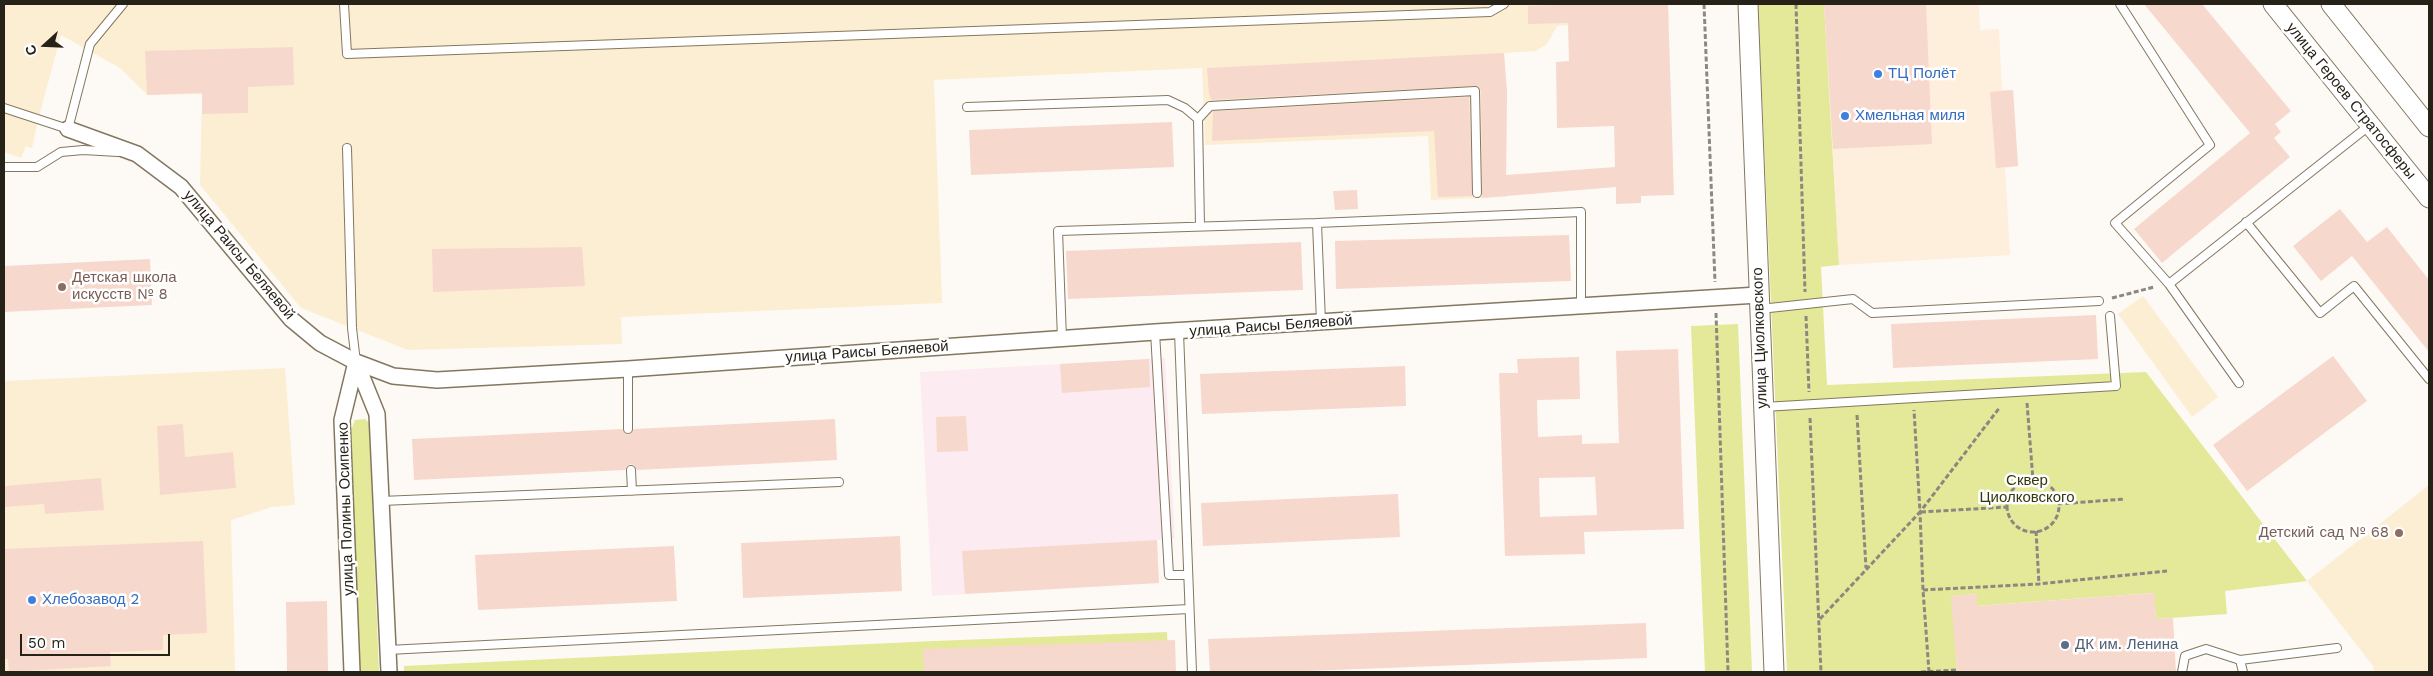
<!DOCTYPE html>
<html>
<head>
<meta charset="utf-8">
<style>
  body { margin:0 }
  #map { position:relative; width:2433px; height:676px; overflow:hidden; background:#fdfaf5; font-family:"Work Sans",sans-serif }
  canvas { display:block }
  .frame { position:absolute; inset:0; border:5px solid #272218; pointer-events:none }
  .north { position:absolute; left:20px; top:20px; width:50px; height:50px; -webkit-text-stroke:4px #fff; paint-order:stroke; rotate:250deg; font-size:14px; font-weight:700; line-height:20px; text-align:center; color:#272218 }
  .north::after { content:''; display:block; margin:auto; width:18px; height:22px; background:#272218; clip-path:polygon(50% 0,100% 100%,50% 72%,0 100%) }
  .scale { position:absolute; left:20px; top:634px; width:150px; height:22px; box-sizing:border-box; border:2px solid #272218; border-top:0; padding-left:6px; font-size:15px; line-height:18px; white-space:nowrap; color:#272218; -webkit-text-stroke:4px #fff; paint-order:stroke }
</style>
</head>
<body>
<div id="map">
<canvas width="2433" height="676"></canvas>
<div class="frame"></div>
<div class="north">С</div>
<div class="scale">50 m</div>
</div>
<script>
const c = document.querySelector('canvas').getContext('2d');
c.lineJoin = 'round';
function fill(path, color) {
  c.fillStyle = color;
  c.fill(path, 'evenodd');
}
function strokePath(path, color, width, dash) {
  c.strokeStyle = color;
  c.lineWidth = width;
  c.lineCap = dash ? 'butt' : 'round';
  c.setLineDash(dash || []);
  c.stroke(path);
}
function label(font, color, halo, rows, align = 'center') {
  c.font = font + ' "Work Sans",sans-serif';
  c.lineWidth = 5;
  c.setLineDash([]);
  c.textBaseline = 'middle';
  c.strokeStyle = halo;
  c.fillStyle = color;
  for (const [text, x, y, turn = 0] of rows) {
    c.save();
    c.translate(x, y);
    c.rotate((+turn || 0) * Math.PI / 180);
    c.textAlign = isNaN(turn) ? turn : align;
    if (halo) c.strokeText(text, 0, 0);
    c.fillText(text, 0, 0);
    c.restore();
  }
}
fill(new Path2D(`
  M1824 4H1979L1980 30 1999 29 2002 90H2013L2018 166 2005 168 2010 255 1839 265Z`), '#feeedc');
fill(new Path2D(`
  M4 4H1668L1669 19 1557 26 1547 44 1536 51 1504 53 1507 105 1506 197 1431 200 1428 136 1205 145 1202 68 934 80 942 303 621 317 622 344 408 350 301 308 200 185 202 94 147 95 120 68 61 35 38 120 32 148 26 146 21 158 4 152Z
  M2143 296 2218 397 2192 417 2118 314Z
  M285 368 295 505 272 507 231 520 235 672H4V381Z
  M2429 485V672H2374L2373 666 2307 581Z`), '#fceed3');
fill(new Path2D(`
  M1165 358 1175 539 1157 540 1159 583 932 596 920 372Z`), '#fcecf1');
fill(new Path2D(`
  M1758 4H1824L1839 265 1821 267 1827 385 2146 372 2307 581 2225 591 2227 614 2156 619 2153 593 1977 606V594L1952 596 1957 672H1787Z
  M1738 324 1752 672H1705L1691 326Z
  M365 419 369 423 379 672H359L349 435 355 420Z
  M1167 632 1169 672H404V666L934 641Z`), '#e3e998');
fill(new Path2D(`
  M1583 4H1668L1674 195 1641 196V203L1616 204V187L1482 198 1481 91 1477 86 1211 100 1210 95H1209L1207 68 1504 53 1507 91 1506 175 1615 167 1614 126 1557 128 1556 62 1569 61 1568 23 1528 24V6Z
  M1824 4H1926L1932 144 1833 149Z
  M2144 4H2202L2291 111 2275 124 2281 132 2274 138 2290 157 2162 263 2134 229 2250 133Z
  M293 47 294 85 248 87V113L202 114V93L147 95 145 51Z
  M2013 90 2018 166 1996 168 1990 92Z
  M1469 97 1473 196 1438 197 1434 131 1212 141 1213 111Z
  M1172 122 1174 167 971 175 969 130Z
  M1357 190 1358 209 1335 210 1333 191Z
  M2340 209 2367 242 2387 227 2429 280V352L2352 256 2321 281 2293 246Z
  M1569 235 1571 281 1336 289 1335 241Z
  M1301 242 1303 290 1068 299 1066 251Z
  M582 247 585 286 433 292 432 249Z
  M150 259 152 305 4 312V266Z
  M2096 315 2098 359 1893 368 1891 324Z
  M1678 349 1684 529 1584 532 1585 554 1505 556 1499 373H1518L1517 359 1579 357 1580 399 1537 400 1538 437 1582 435V444L1619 443 1616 351ZM1595 477 1597 515 1540 517 1539 478Z
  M2333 356 2367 401 2247 491 2213 445Z
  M1149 359 1150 387 1062 393 1060 364Z
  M1405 366 1406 406 1202 414 1200 374Z
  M966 416 968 451 937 452 936 417Z
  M835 419 837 460 637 470 634 465 630 464 625 470 414 480 412 439 622 429 628 435 634 429Z
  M183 424 185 457 233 452 236 488 160 495 157 426Z
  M101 478 104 510 45 514 44 504 4 507V486Z
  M1398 494 1400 537 1203 546 1201 503Z
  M900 536 902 591 743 598 741 543Z
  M1157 540 1159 583 965 594 962 551Z
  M203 541 207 633 163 635V650L110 652 111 666 9 672 8 659H4V549Z
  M674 546 677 601 478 610 475 555Z
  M2154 593 2156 619 2173 618 2176 672H1957L1951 596 1977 594V606Z
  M327 601 328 672H287L286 602Z
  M1646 623 1647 658 1281 672H1210L1208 639Z
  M1175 640 1176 672H924L923 649Z`), '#f7d8cd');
const service = new Path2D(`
  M344 4 347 54 1490 12 1504 4
  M2120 4 2210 145 2115 223 2169 284 2239 383
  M967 107 1168 100 1185 108 1198 119 1200 226
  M4 108 68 129 90 44 123 4
  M1198 119 1210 106 1475 91 1477 193
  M347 148 352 328 356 362
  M4 167H37L61 152 83 150 118 152
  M2246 222 2320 313 2354 286 2429 379
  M2169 284 2370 125
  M1760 309 1853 299 1872 313 2099 301
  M1321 322 1317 223 1581 212V307
  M1155 332 1169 575H1188
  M1179 332 1192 672
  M1062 339 1058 231 1317 223
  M628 369V429
  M1764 407 2116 386 2110 316
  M631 470 632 491
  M381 501 839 482
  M388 650 1189 609
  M2240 660 2337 648
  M2182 672 2185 656 2206 649 2240 660 2243 672`);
const minor = new Path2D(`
  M68 129 137 154 181 187 291 319 320 343 356 362 393 376 437 380 628 369 1155 332 1758 295
  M356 362 377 414 389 672
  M352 672 342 420 356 362`);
const tertiary = new Path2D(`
  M1748 4 1774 672
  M2273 4 2429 198
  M2331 4 2429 127`);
strokePath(service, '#83775f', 10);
strokePath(minor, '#83775f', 18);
strokePath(tertiary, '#83775f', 21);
strokePath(new Path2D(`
  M1704 4 1715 282
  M1796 4 1805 292
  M2112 298 2154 287
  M1716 313 1728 672
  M1806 316 1809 392
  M2027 403 2033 480
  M1857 415 1866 568
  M1810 418 1821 672
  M2007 506a26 26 0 1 1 52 0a26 26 0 1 1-52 0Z
  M2058 504 2125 499
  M1921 512 2007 507
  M2036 531 2039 584
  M1923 590 2039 584 2167 571
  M1820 619 1920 512 1914 410
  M1921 672 1957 670
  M1929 672 1923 590 1920 512 2000 407`), '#8c8880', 3, [5, 2.5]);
strokePath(service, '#fff', 8);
strokePath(minor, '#fff', 15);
strokePath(tertiary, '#fff', 19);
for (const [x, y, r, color] of [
  [1878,74,5,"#3f7fe0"],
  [1845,116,5,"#3f7fe0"],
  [62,287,5,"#8d6e63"],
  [2399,533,5,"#8d6e63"],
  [32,600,5,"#3f7fe0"],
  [2065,645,5,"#5c6f8a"]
]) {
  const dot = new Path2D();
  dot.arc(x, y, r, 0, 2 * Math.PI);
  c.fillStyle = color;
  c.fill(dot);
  strokePath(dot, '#fff', 2);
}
label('15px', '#366cbe', '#fff', [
  ["ТЦ Полёт",1888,74],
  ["Хмельная миля",1855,116],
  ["Хлебозавод 2",42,600]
], 'left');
label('15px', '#272218', '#fff', [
  ["улица Героев Стратосферы",2351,101,51],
  ["улица Раисы Беляевой",239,255,50],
  ["улица Раисы Беляевой",1271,326,-4],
  ["улица Циолковского",1760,338,-92],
  ["улица Раисы Беляевой",867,352,-4],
  ["улица Полины Осипенко",346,509,-92]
]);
label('15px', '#785e54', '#fff', [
  ["Детская школа",72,278],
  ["искусств № 8",72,295],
  ["Детский сад № 68",2389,533,"right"]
], 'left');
label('15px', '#35370e', '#fff', [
  ["Сквер",2027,481],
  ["Циолковского",2027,498]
]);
label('15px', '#4e5e75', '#fff', [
  ["ДК им. Ленина",2075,645]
], 'left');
</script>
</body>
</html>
